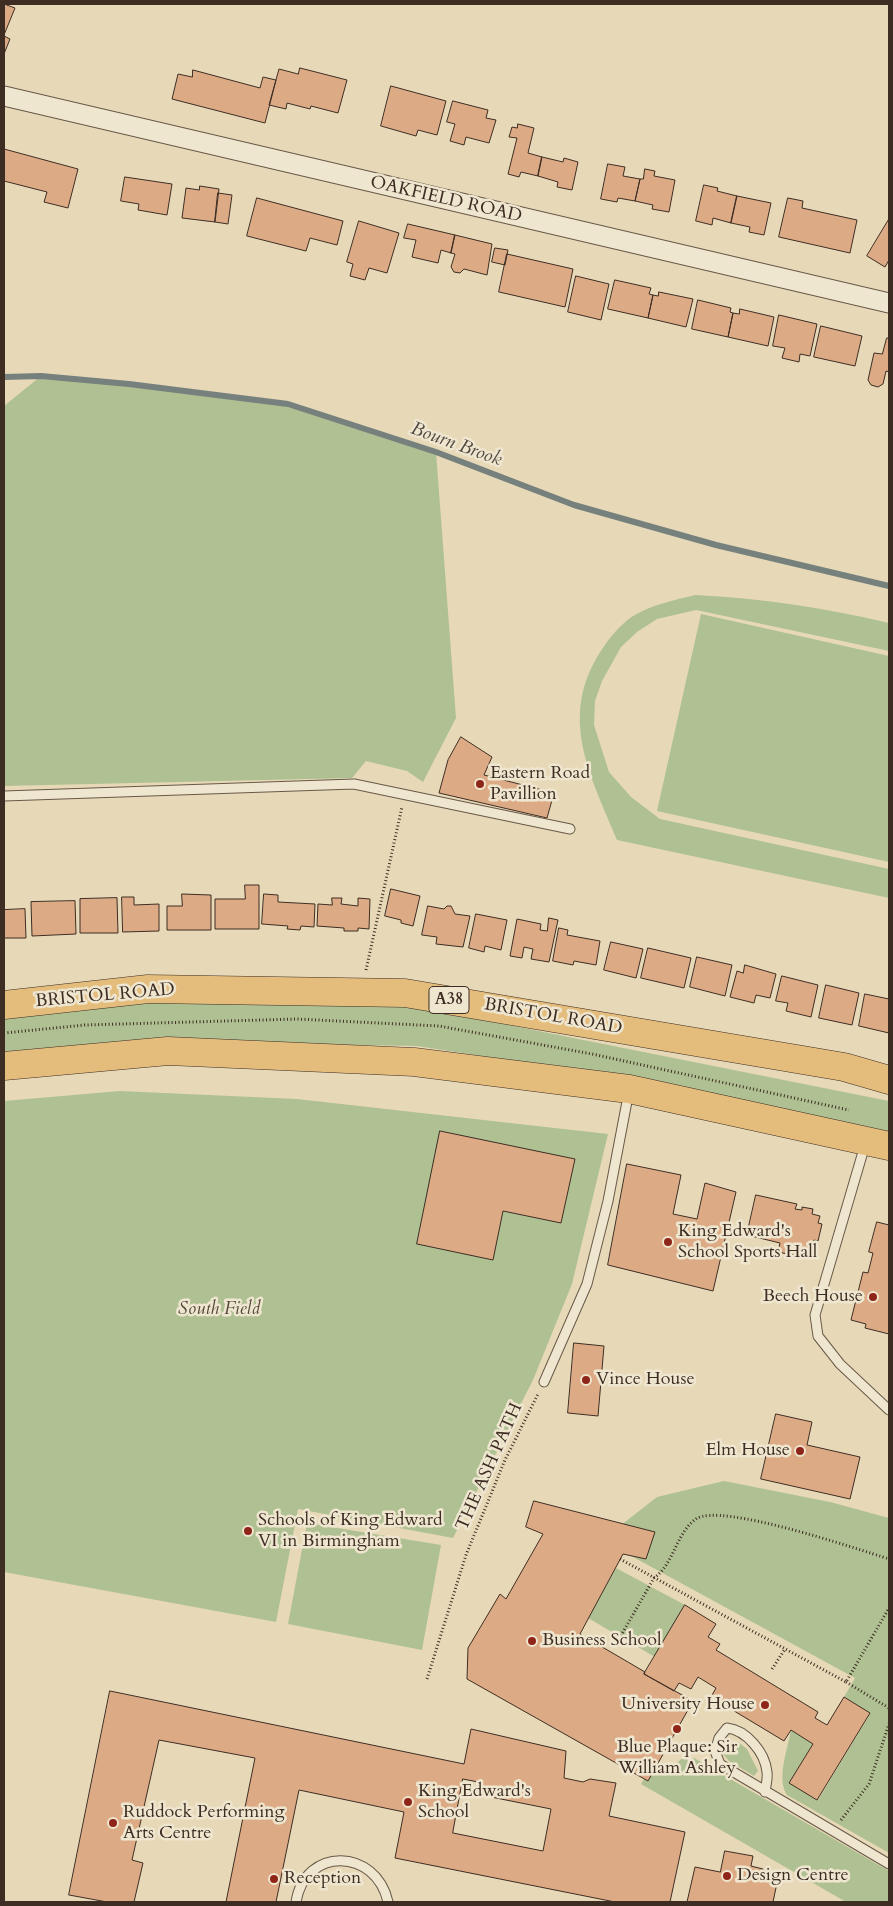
<!DOCTYPE html>
<html>
<head>
<meta charset="utf-8">
<style>
  body { margin:0 }
  #map { position:relative; width:893px; height:1906px; overflow:hidden; background:#e7d9b7; font-family:Cardo,serif }
  canvas { display:block }
  .frame { position:absolute; inset:0; border:5px solid #3e2d23; pointer-events:none }
</style>
</head>
<body>
<div id="map">
<canvas width="893" height="1906"></canvas>
<div class="frame"></div>
</div>
<script>
const c = document.querySelector('canvas').getContext('2d');
c.lineJoin = 'round';
function fill(path, color) {
  c.fillStyle = color;
  c.fill(path, 'evenodd');
}
function strokePath(path, color, width, dash) {
  c.strokeStyle = color;
  c.lineWidth = width;
  c.lineCap = dash ? 'butt' : 'round';
  c.setLineDash(dash || []);
  c.stroke(path);
}
function label(font, color, halo, rows, align = 'center') {
  c.font = font + ' Cardo,serif';
  c.lineWidth = 5;
  c.setLineDash([]);
  c.textBaseline = 'middle';
  c.strokeStyle = halo;
  c.fillStyle = color;
  for (const [text, x, y, turn = 0] of rows) {
    c.save();
    c.translate(x, y);
    c.rotate((+turn || 0) * Math.PI / 180);
    c.textAlign = isNaN(turn) ? turn : align;
    if (halo) c.strokeText(text, 0, 0);
    c.fillText(text, 0, 0);
    c.restore();
  }
}
fill(new Path2D(`
  M41 376 288 404 436 452 456 718 423 782 407 771 366 761 352 778 4 786V406Z
  M695 595C761 598 825 608 889 623V651L696 610 657 619 637 632 621 647 602 681 595 701 594 725 609 772 631 797 660 819 889 869V898L617 840C592 779 560 722 596 659 606 642 617 627 633 616 651 605 675 600 695 595Z
  M701 614 889 656V862L657 811Z
  M146 1001 408 1005 889 1101V1132L642 1081 417 1046 174 1042 4 1054V1016Z
  M120 1091 297 1099 608 1134 572 1284 533 1380 453 1538 298 1509 276 1622 4 1572V1101Z
  M724 1481 830 1502 889 1518V1853L787 1795C776 1779 788 1748 791 1730L813 1744 789 1783 818 1800 870 1714 844 1697 855 1678 602 1540 657 1497Z
  M307 1523 441 1545 422 1650 288 1624Z
  M616 1568 685 1605 655 1657 588 1618Z
  M738 1742 747 1749 758 1771 754 1776 729 1761 720 1750 727 1743Z
  M694 1758 889 1871V1902H846L641 1784 648 1772 665 1776 681 1759Z`), '#afc093');
strokePath(new Path2D(`
  M4 377 41 376 129 384 288 404 436 452 574 505 716 545 889 586`), '#76807d', 6);
const building = new Path2D(`
  M4 4 15 8 4 35Z
  M4 36 10 39 4 54Z
  M300 68 347 80 338 113 311 106 310 109 287 103 286 109 269 105 279 69 298 74Z
  M193 70 260 88 263 77 276 80 265 123 172 99 178 74 192 77Z
  M391 86 446 101 437 135 418 130 416 136 381 126Z
  M453 101 488 110 486 118 496 120 489 143 466 137 464 145 450 141 455 124 447 122Z
  M518 124 534 128 528 153 542 157 538 176 521 172 519 177 508 174 517 138 509 137 512 127 517 128Z
  M4 149 78 169 68 208 44 202 47 192 4 181Z
  M542 157 563 162 564 158 578 162 572 190 557 187 558 182 538 176Z
  M608 164 625 167 623 176 640 179 635 201 618 198 617 202 601 199Z
  M645 169 655 171 654 176 675 180 669 212 652 209 653 205 635 201 640 179H643Z
  M125 177 172 184 167 215 138 210 139 204 121 201Z
  M704 185 718 188 717 191 737 196 731 223 713 218 712 225 696 221Z
  M200 186 219 189 215 222 182 218 186 188 199 190Z
  M218 193 232 195 228 224 215 222Z
  M737 196 771 203 764 235 749 232 750 227 731 223Z
  M257 198 343 221 337 245 310 238 306 251 247 236Z
  M788 198 803 201 802 208 857 220 850 253 779 237Z
  M889 219V260L885 267 867 256Z
  M359 221 399 233 387 273 369 268 365 280 350 276 353 264 347 262Z
  M408 224 455 235 451 253 441 250 438 263 412 257 416 240 404 238Z
  M455 235 492 244 487 275 464 269 460 273 454 272 451 267 455 254 451 253Z
  M495 248 508 250 505 265 492 262Z
  M507 254 573 269 565 307 499 292Z
  M576 276 609 284 601 320 568 312Z
  M615 280 651 288 649 294 653 295 648 318 608 309Z
  M659 292 693 299 686 327 648 318 653 295 658 296Z
  M698 300 731 308 730 312 733 313 728 337 692 329Z
  M740 309 774 317 768 346 728 337 733 313 739 314Z
  M779 315 817 324 810 356 800 354 799 362 782 358 785 348 773 346Z
  M821 326 862 336 855 366 814 357Z
  M887 338H889V372L886 371 883 384 878 387 871 385 868 380 874 353 882 354Z
  M461 737 492 757 484 775 554 793 547 818 439 793 448 760Z
  M245 885H259V929H215V899H245Z
  M391 889 420 896 413 926 401 923V920L385 916Z
  M182 894 211 895V930H167V906H182Z
  M264 894 278 895V902L315 904 314 927 301 926 300 930 287 929 288 926 262 924Z
  M122 897H134V905L159 904V931L123 932Z
  M117 898 118 933H80V899Z
  M332 898H342L341 904 358 906V898L370 899 369 929 358 928V931H344V928L317 926 318 904 332 905Z
  M75 901 76 934 32 936 31 902Z
  M428 906 444 909 447 906H451L455 914 470 916 463 947 436 944 437 937 422 935Z
  M25 909 26 938H4V910Z
  M476 914 507 920 501 950 485 946 484 952 469 948Z
  M549 918 558 920 549 962 531 959 533 949 524 947 522 958 510 956 517 919 541 924 540 930 547 931Z
  M559 928 568 930 567 935 600 941 596 965 574 961 573 965 553 961Z
  M611 942 643 949 636 978 604 970Z
  M648 948 691 958 684 988 641 978Z
  M697 957 732 965 725 996 690 987Z
  M745 965 776 974 770 998 756 995 754 1003 730 997 737 971 743 973Z
  M782 976 818 985 811 1017 786 1011 788 1003 776 1001Z
  M826 985 859 993 852 1025 819 1018Z
  M865 994 889 999V1033L859 1026Z
  M440 1131 575 1159 561 1223 503 1211 493 1260 417 1244Z
  M627 1164 681 1175 673 1214 697 1219 705 1183 736 1192 713 1291 608 1265Z
  M756 1195 797 1204 795 1209 802 1210V1207L813 1209 812 1214 820 1216 818 1223 822 1224 818 1241 814 1240 812 1250 804 1248 802 1257 778 1252 780 1243 747 1235Z
  M877 1222 889 1225V1334L865 1328 866 1324 851 1320 863 1272 868 1273 873 1253 869 1252Z
  M574 1343 604 1346 598 1416 568 1413Z
  M776 1414 812 1422 807 1445 860 1457 850 1499 761 1479Z
  M534 1501 655 1532 646 1559 623 1554 580 1634 645 1672 644 1674 693 1701 648 1781 467 1679 468 1648 500 1594 506 1599 543 1534 526 1527Z
  M685 1605 716 1624 708 1637 720 1644 716 1650 818 1712 815 1718 827 1725 844 1697 870 1713 817 1800 789 1783 813 1744 791 1730 784 1741 711 1697 716 1688 698 1677 691 1689 679 1683 674 1691 644 1674Z
  M110 1691 464 1764 471 1729 566 1751 564 1778 583 1782 590 1779 616 1783 609 1816 685 1832 670 1902H615L395 1858 404 1812 299 1790 276 1902H226L255 1758 159 1740 132 1860 143 1863 134 1902H107L69 1895ZM463 1779 478 1782 476 1794 551 1809 543 1851 453 1833Z
  M725 1851 753 1856 751 1866 763 1869 761 1880 777 1883 773 1902H687L695 1867 720 1872Z`);
fill(building, '#dcab86');
strokePath(building, '#3e2d23', 1);
const lane = new Path2D(`
  M4 796 354 784 570 829
  M865 1145 815 1315 818 1336 840 1364 889 1410
  M544 1382 587 1284 608 1201 629 1091
  M765 1792C766 1785 768 1778 767 1772 765 1752 746 1730 727 1728L719 1738 715 1751 720 1764 889 1864
  M296 1902C305 1846 376 1848 388 1902`);
const street = new Path2D(`
  M4 96 889 303`);
const highway = new Path2D(`
  M4 1005 148 989 405 993 844 1067 889 1080
  M4 1066 168 1051 414 1062 629 1089 889 1146`);
strokePath(lane, '#685848', 11);
strokePath(street, '#685848', 21);
strokePath(highway, '#3e2d23', 29);
strokePath(new Path2D(`
  M366 970 402 807
  M4 1033 85 1025 297 1019 439 1026 592 1054 849 1110
  M620 1559 846 1682 889 1608
  M619 1639 654 1578C674 1564 676 1533 696 1519 720 1502 857 1549 889 1559
  M772 1669 785 1649
  M427 1679 466 1555 505 1460 538 1394
  M846 1682 889 1708
  M841 1820 869 1784 889 1724`), '#3e2d23', 3, [1, 2.5]);
strokePath(lane, '#efe6d0', 9);
strokePath(street, '#efe6d0', 19);
strokePath(highway, '#e4bc7c', 28);
for (const [x, y, r, color] of [
  [480,784,5,"#8f2418"],
  [668,1242,5,"#8f2418"],
  [873,1297,5,"#8f2418"],
  [586,1380,5,"#8f2418"],
  [800,1451,5,"#8f2418"],
  [248,1531,5,"#8f2418"],
  [532,1641,5,"#8f2418"],
  [765,1705,5,"#8f2418"],
  [677,1729,5,"#8f2418"],
  [408,1802,5,"#8f2418"],
  [113,1823,5,"#8f2418"],
  [727,1876,5,"#8f2418"],
  [274,1879,5,"#8f2418"]
]) {
  const dot = new Path2D();
  dot.arc(x, y, r, 0, 2 * Math.PI);
  c.fillStyle = color;
  c.fill(dot);
  strokePath(dot, '#efe6d0', 2);
}
for (const [x, y, w] of [
  [449,1000,40]
]) {
  const box = new Path2D();
  box.roundRect(x - w / 2, y - 13.5, w, 27, 4);
  c.fillStyle = '#efe6d0';
  c.fill(box);
  strokePath(box, '#3e2d23', 1);
}
label('bold 16px', '#3e2d23', null, [
  ["A38",449,1000]
]);
label('18px', '#3e2d23', '#efe6d0', [
  ["OAKFIELD ROAD",446,200,13],
  ["BRISTOL ROAD",105,996,-5],
  ["BRISTOL ROAD",553,1017,10],
  ["THE ASH PATH",490,1467,-66]
]);
label('18px', '#3e2d23', '#efe6d0', [
  ["Eastern Road",490,774],
  ["Pavillion",490,795],
  ["King Edward's",678,1232],
  ["School Sports Hall",678,1253],
  ["Beech House",863,1297,"right"],
  ["Vince House",596,1380],
  ["Elm House",790,1451,"right"],
  ["Schools of King Edward",258,1521],
  ["VI in Birmingham",258,1542],
  ["Business School",542,1641],
  ["University House",755,1705,"right"],
  ["Blue Plaque: Sir",677,1748,"center"],
  ["William Ashley",677,1769,"center"],
  ["King Edward's",418,1792],
  ["School",418,1813],
  ["Ruddock Performing",123,1813],
  ["Arts Centre",123,1834],
  ["Design Centre",737,1876],
  ["Reception",284,1879]
], 'left');
label('italic 18px', '#554a39', '#efe6d0', [
  ["South Field",219,1310]
]);
label('italic 19px', '#514941', '#efe6d0', [
  ["Bourn Brook",456,445,20]
]);
</script>
</body>
</html>
